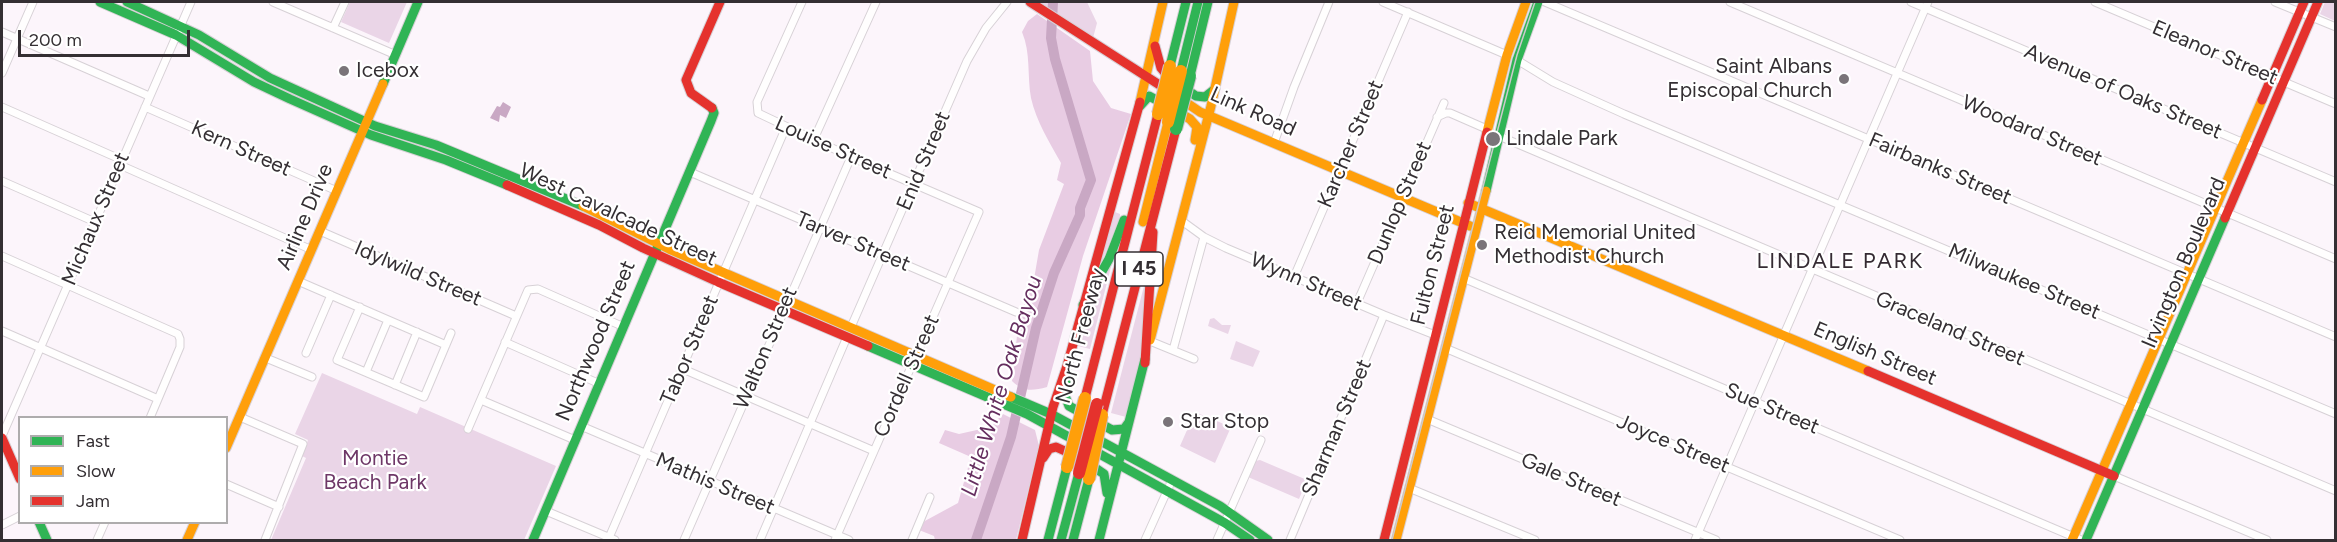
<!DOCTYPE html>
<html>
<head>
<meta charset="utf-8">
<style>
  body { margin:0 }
  #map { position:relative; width:2337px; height:542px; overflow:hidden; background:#fcf5fb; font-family:Figtree,sans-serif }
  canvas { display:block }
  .frame { position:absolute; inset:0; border:3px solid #342f33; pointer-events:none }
  .legend { position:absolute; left:18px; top:416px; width:210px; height:108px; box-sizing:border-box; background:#fff; border:2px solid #aeacad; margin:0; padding:8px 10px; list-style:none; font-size:18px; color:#342f33 }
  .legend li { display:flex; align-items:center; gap:12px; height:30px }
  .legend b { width:30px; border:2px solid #aeacad }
  .scale { position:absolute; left:18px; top:30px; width:172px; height:27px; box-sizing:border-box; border:3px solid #342f33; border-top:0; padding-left:8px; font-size:18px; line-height:21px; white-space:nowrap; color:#342f33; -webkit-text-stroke:4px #fff; paint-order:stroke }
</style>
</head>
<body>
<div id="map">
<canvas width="2337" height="542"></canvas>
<div class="frame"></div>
<ul class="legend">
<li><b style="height:8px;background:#30b455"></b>Fast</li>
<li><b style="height:8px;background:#ff9f0a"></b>Slow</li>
<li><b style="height:8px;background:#e5322d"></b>Jam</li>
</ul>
<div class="scale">200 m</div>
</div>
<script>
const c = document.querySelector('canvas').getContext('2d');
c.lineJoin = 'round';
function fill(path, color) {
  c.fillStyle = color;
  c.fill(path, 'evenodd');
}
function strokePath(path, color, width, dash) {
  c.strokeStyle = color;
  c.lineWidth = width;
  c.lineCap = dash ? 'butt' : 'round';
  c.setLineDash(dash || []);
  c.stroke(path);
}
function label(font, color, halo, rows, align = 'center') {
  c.font = font + ' Figtree,sans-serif';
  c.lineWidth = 4.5;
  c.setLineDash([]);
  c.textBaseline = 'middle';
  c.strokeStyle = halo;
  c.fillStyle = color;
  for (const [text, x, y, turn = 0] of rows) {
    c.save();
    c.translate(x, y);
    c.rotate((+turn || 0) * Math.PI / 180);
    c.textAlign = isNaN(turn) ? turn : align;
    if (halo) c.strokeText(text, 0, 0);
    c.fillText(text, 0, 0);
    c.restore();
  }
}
fill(new Path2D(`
  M350 2H407L389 43 341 22Z
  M1039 2H1087L1097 23 1093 38Z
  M2325 2H2335V21L2320 14Z
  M1115 212 1120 214V216L1093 284 1100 252Z
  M1112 263 1090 349 1078 346 1084 314Z
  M1144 286 1146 287 1140 360 1126 417 1111 413Z
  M1214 318 1222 325H1231L1228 334 1208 326 1210 319Z
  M1236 341 1260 351 1253 367 1230 359Z
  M322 373 417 414 420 407 556 466 524 540H271L306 458 302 456 308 440 295 434Z
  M1195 412 1231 427 1215 463 1180 446Z
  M1260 460 1307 480 1299 499 1248 477 1255 461Z`), '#ead5e7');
fill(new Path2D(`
  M1037 14 1090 51 1093 81 1111 108 1131 114 1083 256 1047 387C1032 391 1023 392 1012 381L1019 318 1034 279 1039 250 1064 184 1057 180 1061 163C1050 143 1036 121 1031 98 1027 76 1031 53 1022 32L1028 21Z
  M1003 414 1035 430 1039 446 1016 540H935L934 536 919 530 923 522 958 503 971 457 939 443 945 430 959 434 990 427Z`), '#e8cce3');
fill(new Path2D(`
  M503 102 511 107 506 118 500 115 499 122 490 118 497 106 500 107Z`), '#c9a8c4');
strokePath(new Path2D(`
  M976 540 1011 437 1036 328 1054 273 1080 215V208L1091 180 1055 59 1051 38 1053 2`), '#c9a8c4', 10);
const street = new Path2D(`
  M273 2 396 55
  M802 2 757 102 758 113 851 157 979 212 835 540
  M1383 2 1507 55
  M1545 2 2336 337
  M1730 2 2336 259
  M1911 2 2336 182
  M2095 2 2336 104
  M2275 2 2336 27
  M333 28 345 2
  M2 32 149 96
  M1517 60 1553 82 1624 114 2336 414
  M2 73 33 2
  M2 107 122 160
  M145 107 337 191
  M1437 117 1446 113H1450L1489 130
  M1499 136 2336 491
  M814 139 876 2
  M1274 143 1294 87 1329 2
  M120 165 312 250
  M690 172 1016 312
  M2 181 95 222
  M1182 221 1204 237 1226 248 1384 315 1435 335
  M320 231 516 316
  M2 256 178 334 180 339V347L150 418
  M1294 277 1408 12
  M1463 278 2081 540
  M298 281 446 345
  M1357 303 1444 103
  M360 307 337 360 424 397 451 333
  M851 327 967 61 986 28 1007 2
  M2 331 158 399
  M1150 341 1194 359
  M505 342 600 384
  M1445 348 1900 540
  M1173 350 1204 237
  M306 353 331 295
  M266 358 312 377
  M683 369 874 451
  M366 372 388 320
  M395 385 417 332
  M481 400 575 440
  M240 417 303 444 265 540
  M1427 419 1716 540
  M581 426 849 540
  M468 429 528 290 538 289 624 327
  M2 436 191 2
  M2114 476 2267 540
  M226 484 279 507
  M1409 488 1535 540
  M546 511 615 540
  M2 525 20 516
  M97 540 105 522
  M608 540 786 127
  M684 540 851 157
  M760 540 847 337
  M912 540 930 497
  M1145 540 1172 480
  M1217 540 1261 440
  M1290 540 1384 315
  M1695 540 1928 2`);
const fast = new Path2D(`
  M100 2 176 35 254 82 290 99 371 135 446 160 507 185
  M127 2 199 35 270 78 375 126 436 145 583 206
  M1170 66 1186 2
  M1181 71 1198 2
  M1190 76 1208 2
  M383 84 418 2
  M1181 86 1196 96 1205 97 1215 89
  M1140 106 1149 96 1164 104
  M1486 191 1517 60 1538 2
  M1083 305 1109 259 1124 220
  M868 346 1027 414 1225 523 1250 540
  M1066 377 1065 396 1069 406 1112 430 1124 429 1129 422
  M1011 397 1051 414 1220 506 1268 540
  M1088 463 1104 474 1107 493
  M39 522 47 540
  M533 540 711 121 714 113 712 108
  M1048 540 1067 467
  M1061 540 1079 473
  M1073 540 1089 479
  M1099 540 1145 359
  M2086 540 2225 218`);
const slow = new Path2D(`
  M1181 99 1200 112 1470 226
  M1140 102 1163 2
  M1176 111 1190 119 1197 127 1195 140
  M1487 132 1507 55 1526 2
  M1468 203 1868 371
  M583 206 669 249 1011 397
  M1143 222 1168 122
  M1150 340 1211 106 1234 2
  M226 448 383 84
  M187 540 195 522
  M1396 540 1486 191
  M2072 540 2262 100`);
const jam = new Path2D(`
  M1030 2 1169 91
  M1155 46 1161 68 1170 79
  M2262 100 2304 2
  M712 108 691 93 686 80 720 2
  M507 185 599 225 643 248 718 282 868 346
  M2225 218 2318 2
  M1145 363 1153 232
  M1868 371 2114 476
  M1085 398 1158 114
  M1103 411 1176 129
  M2 438 20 479
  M1043 458 1049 449 1056 447 1076 456
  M1022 540 1053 407 1067 366 1140 102
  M1384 540 1487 132`);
strokePath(street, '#d7d1d6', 9);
strokePath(fast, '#d7d1d6', 11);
strokePath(slow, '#d7d1d6', 11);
strokePath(jam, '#d7d1d6', 11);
strokePath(street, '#fffefe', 7);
strokePath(fast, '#30b455', 9);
strokePath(slow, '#ff9f0a', 9);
strokePath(jam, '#e5322d', 9);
strokePath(new Path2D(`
  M1392 540 1517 55 1535 2`), '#cccacc', 1.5);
const fastBridge = new Path2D(`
  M1176 129 1190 76`);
const slowBridge = new Path2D(`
  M1158 114 1170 66
  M1168 122 1181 71
  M1067 467 1085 398
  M1089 479 1102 415`);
const jamBridge = new Path2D(`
  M1079 473 1097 404`);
strokePath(fastBridge, '#cec3cc', 14, []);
strokePath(slowBridge, '#cec3cc', 14, []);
strokePath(jamBridge, '#cec3cc', 14, []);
strokePath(fastBridge, '#30b455', 12);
strokePath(slowBridge, '#ff9f0a', 12);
strokePath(jamBridge, '#e5322d', 12);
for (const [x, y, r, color] of [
  [344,71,6,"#7a7479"],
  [1844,79,6,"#7a7479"],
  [1493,139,8,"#7a7479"],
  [1482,245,6,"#7a7479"],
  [1168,422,6,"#7a7479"]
]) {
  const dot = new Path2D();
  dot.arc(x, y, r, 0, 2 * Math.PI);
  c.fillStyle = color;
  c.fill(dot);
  strokePath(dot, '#fff', 2);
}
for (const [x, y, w] of [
  [1139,269,48]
]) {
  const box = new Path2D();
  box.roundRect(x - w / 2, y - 17, w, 34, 4.5);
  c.fillStyle = '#fff';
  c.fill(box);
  strokePath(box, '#342f33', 1.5);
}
label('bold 20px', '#342f33', null, [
  ["I 45",1139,269]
]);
label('21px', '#342f33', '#fff', [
  ["Eleanor Street",2215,53,23],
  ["Avenue of Oaks Street",2123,92,23],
  ["Link Road",1253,112,24],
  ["Woodard Street",2032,131,23],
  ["Karcher Street",1351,144,-67],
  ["Louise Street",833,148,24],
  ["Kern Street",241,149,24],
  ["Enid Street",924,161,-67],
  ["Fairbanks Street",1940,169,23],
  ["Dunlop Street",1400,203,-67],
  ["West Cavalcade Street",618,215,25],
  ["Airline Drive",305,217,-67],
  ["Michaux Street",96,219,-67],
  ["Tarver Street",853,242,23],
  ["Irvington Boulevard",2184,263,-67],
  ["Fulton Street",1433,265,-76],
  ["Idylwild Street",418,274,23],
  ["Wynn Street",1306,282,23],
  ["Milwaukee Street",2024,282,23],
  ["Graceland Street",1950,329,23],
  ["North Freeway",1081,336,-75],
  ["Northwood Street",596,341,-67],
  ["Walton Street",766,348,-67],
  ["Tabor Street",690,350,-67],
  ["English Street",1875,354,23],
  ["Cordell Street",907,376,-66],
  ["Sue Street",1772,409,23],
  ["Sharman Street",1337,428,-67],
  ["Joyce Street",1673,444,23],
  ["Gale Street",1571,480,23],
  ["Mathis Street",715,484,23]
]);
label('21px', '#342f33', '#fff', [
  ["Saint Albans",1832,67,"right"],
  ["Episcopal Church",1832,91,"right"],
  ["Icebox",356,71],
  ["Lindale Park",1506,139],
  ["Reid Memorial United",1494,233],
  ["Methodist Church",1494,257],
  ["Star Stop",1180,422]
], 'left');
label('21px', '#6e3767', '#fff', [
  ["Montie",375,459],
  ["Beach Park",375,483]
]);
c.letterSpacing = '1.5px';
label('22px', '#352b33', '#fff', [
  ["LINDALE PARK",1840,262]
]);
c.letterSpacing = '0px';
label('italic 22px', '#652e5f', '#fff', [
  ["Little White Oak Bayou",1002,386,-73]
]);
</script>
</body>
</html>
